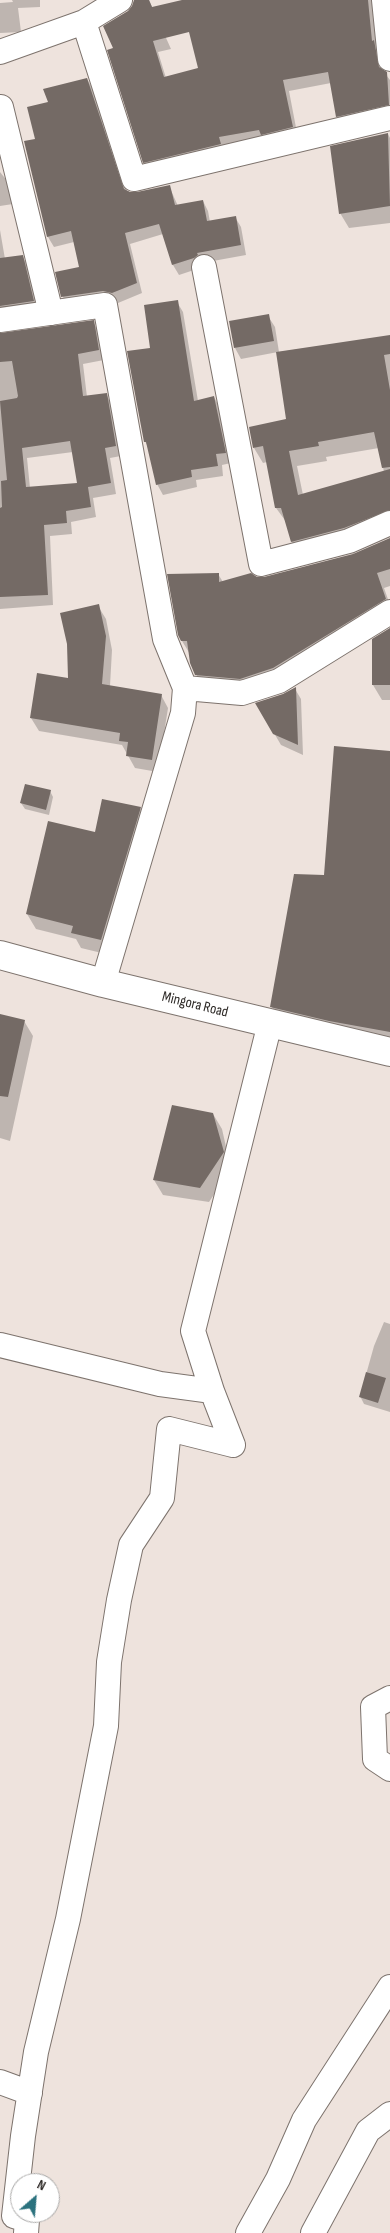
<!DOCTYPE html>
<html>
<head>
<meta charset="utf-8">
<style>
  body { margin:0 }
  #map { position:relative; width:390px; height:2233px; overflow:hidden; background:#eee3dd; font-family:"Sofia Sans Condensed",sans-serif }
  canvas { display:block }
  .north { position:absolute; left:10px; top:2173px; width:50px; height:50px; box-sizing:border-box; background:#fff; border:1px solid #abaaa9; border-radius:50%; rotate:27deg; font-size:14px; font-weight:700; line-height:20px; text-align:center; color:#2e2a27 }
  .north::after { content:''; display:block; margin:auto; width:18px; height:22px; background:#2b727e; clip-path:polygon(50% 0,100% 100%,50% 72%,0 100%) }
</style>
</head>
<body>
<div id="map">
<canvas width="390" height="2233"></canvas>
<div class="north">N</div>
</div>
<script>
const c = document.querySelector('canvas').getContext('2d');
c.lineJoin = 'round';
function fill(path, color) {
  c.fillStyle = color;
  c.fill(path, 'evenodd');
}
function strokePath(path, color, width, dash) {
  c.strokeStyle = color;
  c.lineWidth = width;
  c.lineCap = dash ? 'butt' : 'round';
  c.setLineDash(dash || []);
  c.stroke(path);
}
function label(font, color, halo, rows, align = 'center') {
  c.font = font + ' "Sofia Sans Condensed",sans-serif';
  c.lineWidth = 5;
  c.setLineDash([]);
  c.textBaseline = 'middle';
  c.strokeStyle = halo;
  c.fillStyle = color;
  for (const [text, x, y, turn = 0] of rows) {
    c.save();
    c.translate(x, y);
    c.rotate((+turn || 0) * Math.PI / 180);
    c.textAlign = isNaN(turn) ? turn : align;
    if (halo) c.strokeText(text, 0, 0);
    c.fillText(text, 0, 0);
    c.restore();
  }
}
fill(new Path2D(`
  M12 0H40V7L18 8 21 32 0 33V3L13 2Z
  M136 0H149L171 49 158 52 166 78 208 100 185 0H372L377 48 380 53 383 71 390 80V117L344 127 337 116 331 83 289 91 298 138 151 173 144 162 114 49 128 12Z
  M87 79 93 89 127 191 137 194 169 186 178 206 203 201 208 211 210 222 235 217 241 227 246 255 202 263 200 268 179 275 173 265 163 234 130 244 142 293 118 303 110 301 68 307 63 297 57 273 80 268 74 242 54 247 48 237 36 140 50 103Z
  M388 134 390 138V223L349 228 340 213Z
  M0 172 8 182 13 204 0 206Z
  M0 230 5 259 22 256 28 266 39 312 0 319Z
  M177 302 183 312 198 401 214 397 220 408 231 463 222 465 223 476 196 480 197 487 163 495 157 484 148 447 145 441 152 349Z
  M268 316 275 327 279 352 390 336V528L301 557 292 542 287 523 276 508 267 462 263 463 254 448 287 420 278 352 241 359 235 348ZM379 448 384 472 303 495 297 466 327 461 326 457Z
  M93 322 99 332 104 360 83 364 87 397 106 394 112 405 121 456 110 458 116 494 93 498 96 517 71 522 72 534 50 536 53 605 0 609V335ZM73 452 78 484 30 488 27 458Z
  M390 539V586L384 588 390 605 282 683 205 690 196 674 190 654 182 641 218 574 223 582 265 579 355 555Z
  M98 606 106 619 112 650 110 686 161 695 168 708 158 772 135 768 122 745 39 731 31 718 70 680Z
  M390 628V700H382L373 685Z
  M295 689 301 699 303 755 281 745 257 704 284 695Z
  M390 752V1046L281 1022 272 1007 325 876Z
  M50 791 53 797 49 815 25 809 21 803Z
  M140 808 149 824 110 955 81 948 76 939 36 929 27 914 49 822 96 833Z
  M0 1016 24 1021 33 1036 10 1141 0 1138Z
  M213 1114 222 1129 231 1169 209 1202 163 1195 154 1180Z
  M384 1322 390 1324V1412L364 1404 360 1396 374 1346Z`), '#0003');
fill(new Path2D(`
  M134 0H149L152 7 182 0H368L372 41 374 40 379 67 387 72 389 105 336 117 328 72 283 80 293 127 261 135 259 130 219 137 221 144 143 163 107 50 113 48 103 26 128 11 132 6ZM189 32 198 68 164 77 153 41Z
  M87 78 124 189 130 192H137L170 185 175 205 203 200 207 221 236 216 241 245 197 253 198 255 194 258 172 265 159 224 125 233 137 283 112 293 103 291 61 297 55 272 79 267 71 231 47 237 24 141 35 139 27 107 48 102 43 89Z
  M388 133 390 206 339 214 330 146Z
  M23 255 34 301 0 306V258Z
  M178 300 194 401 214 396 226 453 216 454 218 466 191 470 192 477 156 485 146 442H144L127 351 150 348 144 305Z
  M269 314 274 341 234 348 229 321Z
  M94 320 99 350 78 354 83 396 107 393 116 446 105 448 111 483 88 487 91 507 66 511 67 523 44 525 48 595 0 597V508L2 507 1 481 7 480 0 401 17 398 18 396 12 361 0 362V333ZM70 441 77 483 26 487 22 448Z
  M390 335V354L384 355 390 390V467L382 468 374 432 318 442 319 446 289 451 298 495 390 469V510L344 528 291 542 281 508H275L263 446 253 448 249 427 286 419 276 352Z
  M390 538V569L377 573 386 599 273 668 240 679 195 675 190 663 187 641H181L178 635 167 574 219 573V582L251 573 257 577H264L353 554Z
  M99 604 106 636 102 684 162 694 152 760 126 756 128 742 119 741 120 733 30 718 37 673 68 678 67 644 60 613Z
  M390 628V685H372V639Z
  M296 687 298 745 273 734 255 703 283 694Z
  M334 746 390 751V1032L329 1021 270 1007 294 874 324 875Z
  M25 784 51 790 46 810 20 803Z
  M102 799 141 807 101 940 71 933 73 926 26 914 48 821 95 832Z
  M0 1014 25 1020 8 1097 0 1096Z
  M172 1105 213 1113 224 1152 200 1188 153 1180Z
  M366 1372 386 1378 378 1403 359 1397Z`), '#746a65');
const minor = new Path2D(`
  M384 0 390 59
  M84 22 134 179 390 118
  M0 52 84 22 120 0
  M1 107 51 313
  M204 267 261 564 349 541 390 523
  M0 320 105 305 165 639 185 688 183 713 103 983
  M185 688 242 693 279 681 390 612
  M0 1345 160 1384 212 1391
  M233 1445 212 1391 193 1331 270 1023
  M390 1698 373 1707 375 1759 390 1769
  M0 2082 30 2093
  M26 2233 27 2220 14 2216 23 2136 36 2052 68 1919 106 1726 109 1662 119 1600 131 1545 162 1498 169 1429 233 1445
  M248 2233 278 2179 304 2120 390 1987
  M313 2233 368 2131 390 2114`);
const primary = new Path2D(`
  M0 955 103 983 390 1052`);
strokePath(minor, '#7d736d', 26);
strokePath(primary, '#7d736d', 30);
strokePath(minor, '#fff', 24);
strokePath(primary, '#fff', 28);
label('15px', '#2e2a27', '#fff', [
  ["Mingora Road",195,1005,14]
]);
</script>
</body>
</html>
